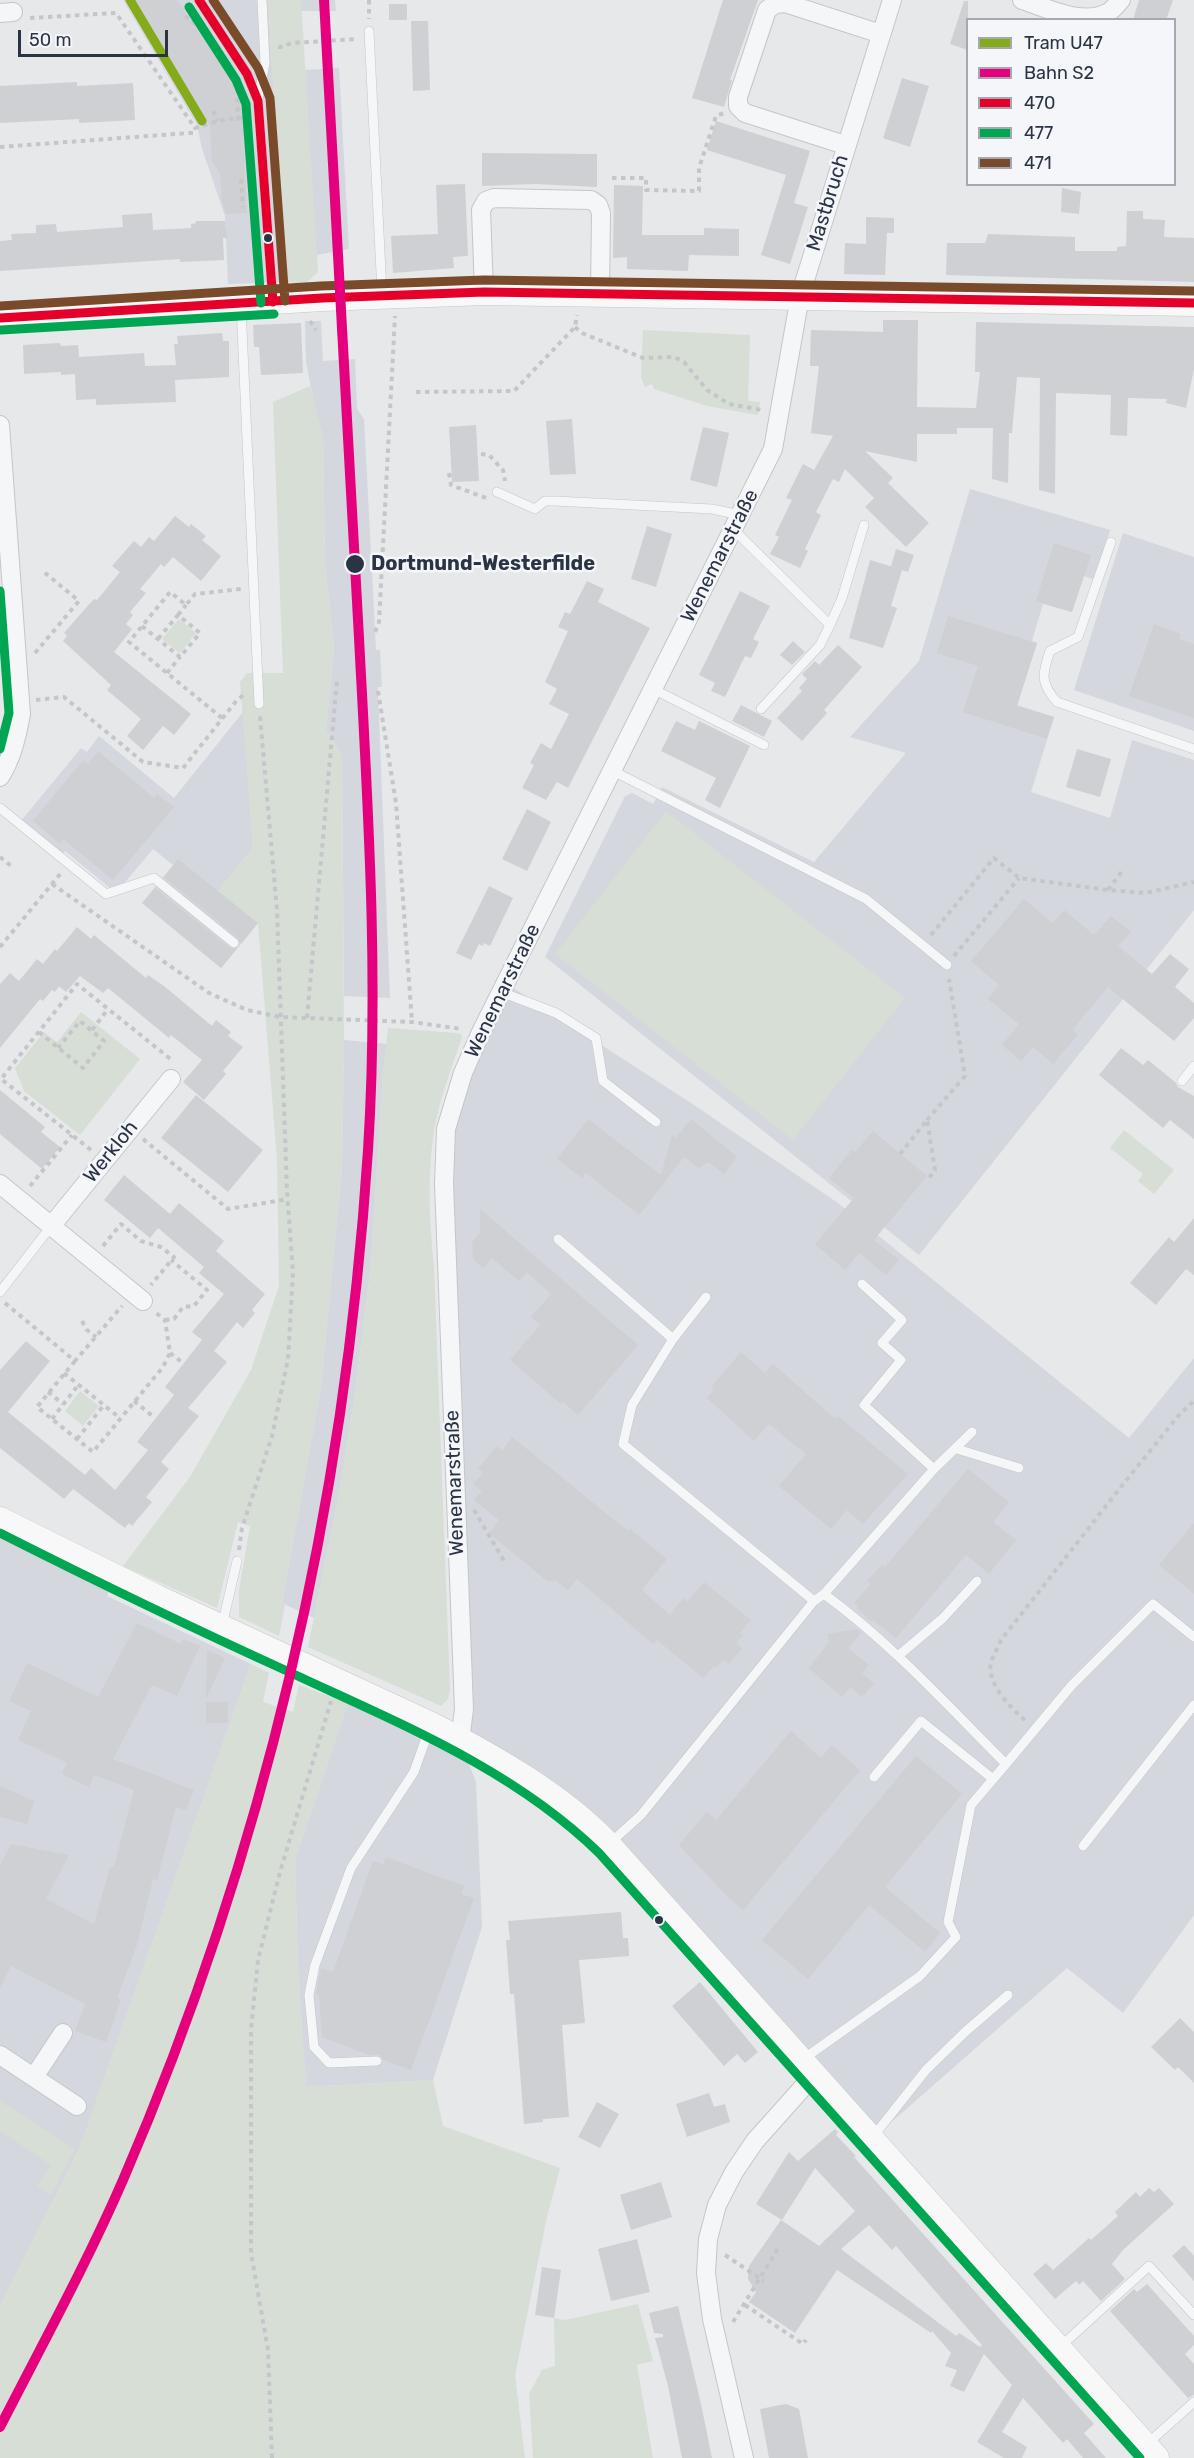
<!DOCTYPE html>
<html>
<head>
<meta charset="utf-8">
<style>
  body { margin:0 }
  #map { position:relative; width:1194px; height:2458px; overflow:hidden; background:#e6e8ea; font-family:Rubik,sans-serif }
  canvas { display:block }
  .legend { position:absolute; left:966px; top:18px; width:210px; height:168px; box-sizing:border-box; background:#f4f6f9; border:2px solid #a4a8b1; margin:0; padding:8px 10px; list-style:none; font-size:18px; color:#2b3445 }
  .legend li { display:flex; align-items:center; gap:12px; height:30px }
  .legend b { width:30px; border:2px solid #a4a8b1 }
  .scale { position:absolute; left:18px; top:30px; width:150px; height:27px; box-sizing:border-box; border:3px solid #2b3445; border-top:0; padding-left:8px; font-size:18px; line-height:21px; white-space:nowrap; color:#2b3445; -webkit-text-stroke:4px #f4f6f9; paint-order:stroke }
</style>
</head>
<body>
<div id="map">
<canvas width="1194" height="2458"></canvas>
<ul class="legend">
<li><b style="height:8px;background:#85aa1a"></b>Tram U47</li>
<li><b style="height:8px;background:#e5007d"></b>Bahn S2</li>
<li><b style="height:8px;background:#e4002b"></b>470</li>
<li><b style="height:8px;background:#00a651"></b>477</li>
<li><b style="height:8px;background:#7a4b2a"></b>471</li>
</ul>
<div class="scale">50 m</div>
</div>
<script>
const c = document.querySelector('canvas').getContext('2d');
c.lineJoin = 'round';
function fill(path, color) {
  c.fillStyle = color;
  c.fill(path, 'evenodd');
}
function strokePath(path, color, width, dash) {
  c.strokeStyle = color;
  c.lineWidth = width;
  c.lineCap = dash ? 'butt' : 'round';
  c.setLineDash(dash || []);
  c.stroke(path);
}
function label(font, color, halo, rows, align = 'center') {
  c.font = font + ' Rubik,sans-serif';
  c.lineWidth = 5;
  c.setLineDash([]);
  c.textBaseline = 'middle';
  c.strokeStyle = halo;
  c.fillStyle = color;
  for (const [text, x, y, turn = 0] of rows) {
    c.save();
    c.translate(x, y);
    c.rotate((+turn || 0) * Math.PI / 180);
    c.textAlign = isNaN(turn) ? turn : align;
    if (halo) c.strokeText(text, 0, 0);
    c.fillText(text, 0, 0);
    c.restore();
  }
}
fill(new Path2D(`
  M123 0H268L285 274 290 282 228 284 225 216 202 149 197 125Z
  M301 0H335L336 11H301Z
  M339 68 349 249 316 255 305 70Z
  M305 321H321L323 361 355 359 357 409 364 419 376 650H380L382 687H378V691L390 998 344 996 342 755 326 730 334 647 325 564 323 437 316 413 306 362Z
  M970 489 1110 530 1095 580 1084 576 1072 612 1043 604 1032 641 1037 643 1017 705 1054 717 1031 792 1110 818 1132 740 1194 760V910L919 1255 545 957 625 796 632 793 653 804 662 787 814 862 906 753 850 737 919 661Z
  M1123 533 1194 557V731L1074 690Z
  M243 712 253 848 218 891 258 923 221 968 142 903 173 865 153 849 116 893 65 851 61 855 21 821 81 748 87 752 99 736 174 798Z
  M504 982 691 1103 838 1203 1129 1438 1194 1358V1915L1123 2013 1067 1968 871 2140 602 1838 460 1741 476 1782 482 1927 433 2080 306 2087 298 1971 295 1859 348 1703 431 1725 459 1739 446 1129Z
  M344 1040 388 1044 383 1071 371 1265 355 1395 337 1505 314 1618 282 1603 321 1386 342 1167Z
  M0 1520 115 1577 107 1596 251 1664 80 2147 0 2307Z`), '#d4d7dd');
fill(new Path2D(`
  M268 0H301L318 272 305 284 290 282 285 274Z
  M643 330 750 335 748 401 760 402 758 415 707 406 654 389 652 384 645 387 641 377Z
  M310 386 323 437 325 564 334 647 326 730 342 755 344 1040 342 1167 321 1386 282 1603 285 1605 279 1636 239 1617V1591L250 1526 238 1522 217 1608 123 1566 190 1477 251 1370 279 1286 277 1159 258 923 218 891 253 848 240 682 247 673H283L273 402Z
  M179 619 196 633 180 653 162 639Z
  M666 811 905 998 793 1140 555 954Z
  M81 1012 140 1059 80 1135 24 1091 15 1068 44 1032 57 1042Z
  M388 1028 456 1033 461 1034 462 1037C454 1062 444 1087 438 1112 426 1163 429 1216 434 1267L450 1690 448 1699 441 1706 308 1647 337 1505 355 1395 371 1265 383 1071Z
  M1124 1130 1174 1170 1154 1194 1138 1181 1143 1174 1110 1148Z
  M80 1391 99 1406 83 1426 65 1411Z
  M251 1664 269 1673 263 1702 293 1712 299 1685 348 1703 295 1859 298 1971 306 2087 433 2080 443 2126 560 2168 547 2217 515 2375 525 2458H0V2307L80 2147Z
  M0 2101 75 2149 51 2195 37 2186 51 2165 0 2131Z
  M638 2304 653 2361 637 2365 653 2458H533L529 2394 542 2370 555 2366 554 2318 565 2320Z`), '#d6ded6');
fill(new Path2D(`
  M135 0H177L188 17 204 27 241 88 247 213 226 214 222 203 220 173 212 162 210 126Z
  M723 0H758L730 80H732L724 107 692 98Z
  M1139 0H1173L1166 20H1133Z
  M964 1H968V50L950 44Z
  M389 4H407V20H389Z
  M411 21H428L430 90 413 91Z
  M902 78 929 86 910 147 883 138Z
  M77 82V86L133 83 135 120 79 123V119L0 123V86Z
  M716 121 810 151 794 203 808 207 790 264 761 255 786 175 707 150Z
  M482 153 597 154V187L535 184 482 186Z
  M465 184 468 256 453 257 454 268 393 273 391 236 438 234 436 185Z
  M614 185 643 186 642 235H704V228L739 229V256L689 255 688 271 627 269V257L613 258Z
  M1062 188 1081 192 1079 214 1061 212Z
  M1127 211H1143V219L1165 220 1164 237 1194 238V282L946 275 947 243H985L988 234 1075 237V251H1117V247L1126 246Z
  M152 213 153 230 191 228V224L196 223V221H225L227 238H223L224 260 180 262V259L0 271V241L12 240 11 234 36 233V225L56 224 57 232 123 227 122 215Z
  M866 217 894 218V233H887L885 275 844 274 845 243 866 244Z
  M883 320H918L917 407 976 408 980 372H975L976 322 1194 327V369L1186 408 1166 403 1167 399 1128 398 1127 436 1110 435 1111 395 1056 393 1055 494 1039 490 1040 378 1017 377 1012 433H1009L1008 483 992 479 993 428H957V434H917V462L865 451 893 478 888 483 929 523 906 547 865 507 874 498 845 469 839 482 833 479 816 512 821 515 805 549 808 551 800 568 770 554 779 537 775 535 792 500 786 498 803 464 814 470 833 436 811 433 819 366H810L811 330 883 332Z
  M301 323 303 373 261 375 259 347H254L253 325Z
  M222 333 223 341H229V377L175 380 176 402 96 405V399L76 400 75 374 61 375V372L24 374 23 345 60 343 61 346 78 345 79 357 144 353 145 366 176 365 174 344H178L177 336Z
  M572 419 576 474 550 475 546 421Z
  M476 425 479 481 452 482 449 427Z
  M703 427 729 433 717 487 690 480Z
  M175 516 189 527 191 524 206 536 202 540 221 556 201 581 173 557 164 567 161 564 140 589 146 593 130 612 133 615 126 624 132 629 114 652 191 714 174 735 163 726 143 750 127 736 141 719 107 690 111 685 63 641 67 636 64 633 84 610 94 599 97 600 120 572 112 566 134 541 141 547 149 537 154 541Z
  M647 526 672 534 656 587 631 579Z
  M1054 543 1091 555 1072 612 1036 601Z
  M896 549 914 555 908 572 902 570 891 606 897 608 883 648 849 638 870 560 900 569 891 566Z
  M587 581 604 589 598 602 650 628 568 788 557 782 546 800 522 788 534 765 530 763 541 743 551 749 569 714 549 704 557 689 545 682 568 631 558 627 565 612 570 614Z
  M740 591 770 606 753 639 759 642 751 658 745 656 725 697 711 691 715 683 699 675Z
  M948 616 1037 643 1017 706 1054 717 1047 739 963 712 978 666 937 653Z
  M1154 624 1181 634 1179 639 1194 644V718L1129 696Z
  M793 641 805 652 792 665 780 655Z
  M838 645 862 667 824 710 827 713 802 741 777 718 802 691 799 688 807 679 802 674 815 661 819 665Z
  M741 705 772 721 764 737 732 721Z
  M676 721 695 730 699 721 750 746 720 808 705 800 716 778 661 751Z
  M1077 749 1111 759 1100 797 1066 787Z
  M98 751 154 798 157 794 174 807 113 880 63 839 60 844 33 821 83 760 88 764Z
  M527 809 551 822 527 871 502 859Z
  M178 859 258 923 241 944 238 938 164 877Z
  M489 886 513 898 490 946 484 943 483 946 479 944 471 960 456 953Z
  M155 888 230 948 237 949 221 968 142 903Z
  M1024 899 1053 923 1064 910 1094 935 1111 916 1131 932 1118 946 1152 974 1170 954 1189 969 1175 987 1194 1003V1018L1174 1041 1108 987 1072 1030 1078 1034 1053 1064 1033 1047 1021 1061 1002 1045 1019 1024 988 999 999 985 971 961Z
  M77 927 91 939 94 935 146 978 148 975 164 986 212 1026 216 1020 231 1032 228 1036 243 1047 223 1071 226 1074 204 1100 183 1082 202 1060 171 1035 169 1038 108 988 103 993 80 976 66 992 59 986 55 992 52 990 43 1001 40 999 0 1048V984L10 973 19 981 37 959 43 964 55 949 57 951Z
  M1121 1048 1143 1065 1148 1060 1175 1082 1178 1087 1194 1096V1139L1170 1120 1163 1128 1099 1075Z
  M0 1090 45 1127 41 1132 60 1147 42 1169 0 1134Z
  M196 1095 263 1150 228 1192 161 1138Z
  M588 1119 661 1175 672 1135 676 1138 691 1119 737 1157 724 1174 709 1162 699 1168 684 1157 639 1215 586 1173 582 1178 557 1159Z
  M873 1131 927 1176 874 1240 899 1260 886 1275 859 1253 845 1270 815 1244 854 1198 829 1178 852 1150 855 1152Z
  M124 1175 170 1214 179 1203 224 1241 216 1251 265 1294 252 1310 255 1313 243 1328 237 1322 214 1351 227 1362 188 1408 199 1416 161 1462 169 1469 146 1497 152 1502 132 1526 129 1523 125 1528 73 1489 64 1499 0 1448V1370L26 1341 50 1361 8 1412 85 1475 91 1468 115 1490 148 1450 137 1442 174 1395 165 1387 202 1340 192 1332 224 1294 199 1273 204 1267 158 1228 150 1238 104 1200Z
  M480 1209 638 1345 578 1415 563 1402 561 1404 510 1360 540 1325 531 1317 551 1294 527 1272 519 1281 492 1258 483 1268 473 1259 472 1242 480 1233Z
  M1194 1218V1275L1186 1269 1156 1305 1130 1283 1169 1237 1174 1242Z
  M741 1352 765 1373 773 1364 835 1419 838 1416 908 1474 863 1524 847 1510 831 1529 779 1486 806 1454 769 1424 754 1441 707 1398 714 1390 711 1387Z
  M512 1437 628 1531 630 1529 667 1559 642 1590 670 1615 683 1598 687 1602 704 1582 751 1620 740 1633 743 1635 736 1643 742 1648 729 1664 723 1660 716 1667 714 1666 703 1678 657 1640 654 1645 577 1579 568 1590 556 1581H547L489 1533 499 1520 474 1500 482 1491 473 1484 483 1473 478 1469 497 1446 502 1451Z
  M968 1469 1009 1502 993 1522 1016 1540 989 1574 966 1555 896 1638 873 1620 871 1621 857 1608 858 1606 854 1603 871 1584 867 1581 882 1565 885 1567Z
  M1194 1523V1594L1159 1565Z
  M137 1623 181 1644 183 1639 200 1646 177 1696 152 1685 113 1759 194 1790 186 1810 176 1807 157 1880 153 1879 137 1945 117 1998 121 2000 106 2042 75 2031 85 2004 11 1966 0 1988V1865L11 1844 69 1855 46 1899 94 1924 110 1867H114L134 1790 94 1775 89 1787 62 1774 67 1763 18 1740 31 1711 9 1701 27 1663 98 1697Z
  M857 1629 861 1633 848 1648 869 1665 862 1673 874 1683 862 1697 850 1687 842 1697 809 1668 829 1642 827 1634Z
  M207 1650 225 1658 206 1699Z
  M206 1702H228V1723H206Z
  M791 1731 821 1758 832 1745 860 1770 743 1910 728 1897 679 1845 707 1812 716 1820Z
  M916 1756 962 1794 885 1887 940 1933 925 1952 869 1905 808 1979 762 1940Z
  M0 1786 34 1801 27 1824 0 1817Z
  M386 1857 464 1886 461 1894 474 1898 411 2070 384 2060 380 2055H369L322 2037 319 1995 316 1994 321 1968 333 1972 373 1861 383 1865Z
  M621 1912 623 1938H628L629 1956 579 1960 585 2023 562 2025 569 2117 543 2119V2122L524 2124 514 1994H510L506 1940H510L508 1921Z
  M700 1982 758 2052 745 2063 737 2054 724 2066 672 2006Z
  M1180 2018 1194 2032V2083L1178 2067 1175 2070 1151 2047Z
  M709 2093 714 2107 725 2104 730 2122 687 2137 676 2104Z
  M597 2102 619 2114 600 2148 578 2137Z
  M835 2129 838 2132 836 2135 856 2156 854 2157 1094 2424 1084 2433 1106 2458H1083L1067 2439 1063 2443 1023 2398 1002 2432 1027 2447 1022 2458H1004L977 2442 1012 2385 984 2354 964 2392 950 2386 957 2370 945 2366 951 2353 932 2331 931 2333 837 2270 795 2333 749 2302 756 2292 748 2279 749 2266 781 2220 819 2246 855 2211 815 2168 782 2220 756 2204 789 2152 798 2161ZM869 2225 892 2250 896 2246 982 2345 980 2347 959 2333 956 2336 841 2249Z
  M661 2182 672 2217 631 2230 620 2195Z
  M1149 2188 1154 2192 1159 2188 1174 2204 1123 2250 1112 2264 1125 2279 1101 2301 1083 2281 1079 2285 1076 2281 1055 2299 1033 2274 1046 2263 1053 2270 1089 2238 1091 2240 1118 2216 1115 2212 1136 2192 1140 2197Z
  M637 2239 650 2292 611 2301 598 2249Z
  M1184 2245 1194 2256V2281L1172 2256Z
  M542 2267 561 2270 554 2318 535 2315Z
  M1147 2284 1194 2336V2345L1185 2354 1194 2364V2395L1188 2398 1110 2311 1134 2289 1137 2292Z
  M678 2306 701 2404 712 2458H682L668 2386 655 2338 663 2337V2334L654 2333 649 2313Z
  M786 2404 799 2409 808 2458H769L760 2409Z`), '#ced0d3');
const lane = new Path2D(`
  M199 0 247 74 258 101 273 299
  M369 31 382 293
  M258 99 265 63 262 0
  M241 306 259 704
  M497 492 535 509 545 501H555L712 509 740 515
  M734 530 830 625 842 598 864 525
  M1111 542 1078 637 1050 651C1042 674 1040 683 1057 702L1194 749
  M653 689 764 745
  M761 709 820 645 830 625
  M613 771 866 899 947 965
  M0 808 106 894 154 878 234 943
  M501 992 556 1013 596 1038 603 1081 656 1122
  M1182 1081 1194 1066
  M558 1239 673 1339 706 1297
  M862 1284 902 1320 882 1343 901 1360 864 1405 934 1469
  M0 1292 52 1225
  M673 1339 632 1405 623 1444 814 1601
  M957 1449 1019 1468
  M222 1626 237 1561
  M898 1656 943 1618 977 1581
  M1006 1764 1072 1685 1153 1604 1194 1637
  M874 1777 921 1721 993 1779
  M610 1843 641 1815 814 1601 824 1594 934 1469 972 1432
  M1083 1846 1194 1705
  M802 2060 920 1976 956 1937 948 1922 971 1805 1006 1764C947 1705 891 1643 824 1594
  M377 2061 329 2063 314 2047 309 1995 315 1965 351 1868 414 1772 430 1727
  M872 2138 926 2070 965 2032 1008 1995
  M1060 2347 1149 2266 1194 2315
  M1147 2444 1194 2402`);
const street = new Path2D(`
  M1022 0C1047 8 1082 26 1107 13 1112 11 1117 4 1121 0
  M0 13 13 12
  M845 145 745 113 738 106V97L767 10 775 4 785 3 881 34
  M484 292 481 210 486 201 494 198 591 200 598 205 601 213 600 292
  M0 425 21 714C17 736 12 758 0 777
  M0 1184 143 1301
  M52 1225 171 1079
  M460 1740 464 1709 444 1183 446 1129 463 1073 481 1032 773 449 800 296 892 0
  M0 2055 77 2106
  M34 2077 63 2033
  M744 2458 712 2319 706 2273 708 2239 717 2205 734 2172 755 2141 814 2075`);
const secondary = new Path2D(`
  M0 318 322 298 484 292 1194 303
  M0 1520 157 1598 431 1725C491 1756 562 1796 608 1845L1156 2458`);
strokePath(lane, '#c4c6c8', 10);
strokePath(street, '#c4c6c8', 20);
strokePath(secondary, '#c4c6c8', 27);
strokePath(new Path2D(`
  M369 0V19
  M185 16 197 25
  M30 18 116 13 195 128 218 121 245 117
  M280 49V47L292 43 356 39
  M237 89 238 124
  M213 111 218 121
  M0 147 189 133H193L195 128
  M612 178H646V190L699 191V168L716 116 724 113
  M241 179 243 207
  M310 321 316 330
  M575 327 582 333 643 358 674 357 684 362 707 390 729 404 762 410
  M416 392 514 391 575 327 577 315
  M481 454 489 455 503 470 505 481
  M449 473 451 485 486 498
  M178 615 186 605
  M142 626 180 657 200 633 178 615 158 639
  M375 632 379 622 395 316
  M35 653 79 601 44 572
  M167 673 180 657
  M378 691 396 803 412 1022
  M36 700 64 697 143 762 183 768 237 700 246 693
  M222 718 129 642 170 592 186 605 195 594 241 589
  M0 857 11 866
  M52 884 209 993 247 1010 280 1017 412 1022 462 1029
  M1108 890 1122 871
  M931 935 994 858 1019 878 1108 890 1146 893 1194 882
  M0 947 61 873
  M954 956 1019 878
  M307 1018 337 680
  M92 1030 108 1009
  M39 1032 83 1068 104 1041 80 1021 58 1048
  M927 1120 965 1076 949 979
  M143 1139 228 1209 288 1199
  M91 1150 1 1079 77 984 173 1061
  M900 1154 927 1120 935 1170 929 1178
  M30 1186 72 1135
  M103 1246 121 1224 141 1241 161 1247 174 1257 151 1285
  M5 1303 75 1361 122 1306
  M165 1320 174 1319 183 1307 194 1306 207 1290 171 1260
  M82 1321 87 1330 96 1337
  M170 1353 183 1363
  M75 1361 37 1407 93 1452 163 1367 170 1353 165 1320 155 1312
  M64 1373 120 1418
  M48 1392 63 1404
  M134 1401 155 1418
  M52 1419 79 1384
  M77 1439 104 1405
  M474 1510 504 1561
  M239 1550 242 1528 272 1436 288 1359 293 1273 287 1191 277 911 260 716
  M1025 1720C1011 1709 986 1682 991 1663 993 1655 998 1648 1001 1640L1124 1483 1180 1414 1194 1401
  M725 2255 764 2281
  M745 2305 803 2344 806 2340
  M733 2322 779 2247
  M272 2458 268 2350 251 2253V2030L258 1960 280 1872 331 1701`), '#c5c6ca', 4, [4.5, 4.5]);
strokePath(lane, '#f5f6f7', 9);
strokePath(street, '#f5f6f7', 18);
strokePath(secondary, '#f8f8f8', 26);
strokePath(new Path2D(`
  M199 0 247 74 258 101 273 302
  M0 318 322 298 484 292 1194 303`), '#e4002b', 9);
strokePath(new Path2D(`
  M189 7 236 80 246 104 261 303
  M1 330 274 314
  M0 591 9 713 0 749
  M0 1533C95 1581 190 1627 287 1671 396 1722 512 1768 599 1853L1140 2458`), '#00a651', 9);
strokePath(new Path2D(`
  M213 0 258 68 270 98 285 301
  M0 306 321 286 484 280 1194 291`), '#7a4b2a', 9);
strokePath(new Path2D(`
  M0 2427C42 2345 86 2265 123 2180 264 1854 345 1505 368 1150 379 980 368 808 359 638 348 425 337 212 324 0`), '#e5007d', 10);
strokePath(new Path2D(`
  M130 0 202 121`), '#85aa1a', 9);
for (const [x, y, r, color] of [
  [268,238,5,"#2b3445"],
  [355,564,10,"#2b3445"],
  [659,1920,5,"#2b3445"]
]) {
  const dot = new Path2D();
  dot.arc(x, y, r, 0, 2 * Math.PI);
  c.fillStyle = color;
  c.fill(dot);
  strokePath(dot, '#f4f6f9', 2);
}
label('20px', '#2b3445', '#f4f6f9', [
  ["Mastbruch",828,203,-73],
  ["Wenemarstraße",720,556,-63],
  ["Wenemarstraße",503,991,-64],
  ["Werkloh",111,1152,-51],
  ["Wenemarstraße",455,1483,-92]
]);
label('bold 20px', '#2b3445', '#f4f6f9', [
  ["Dortmund-Westerfilde",371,564]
], 'left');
</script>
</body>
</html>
